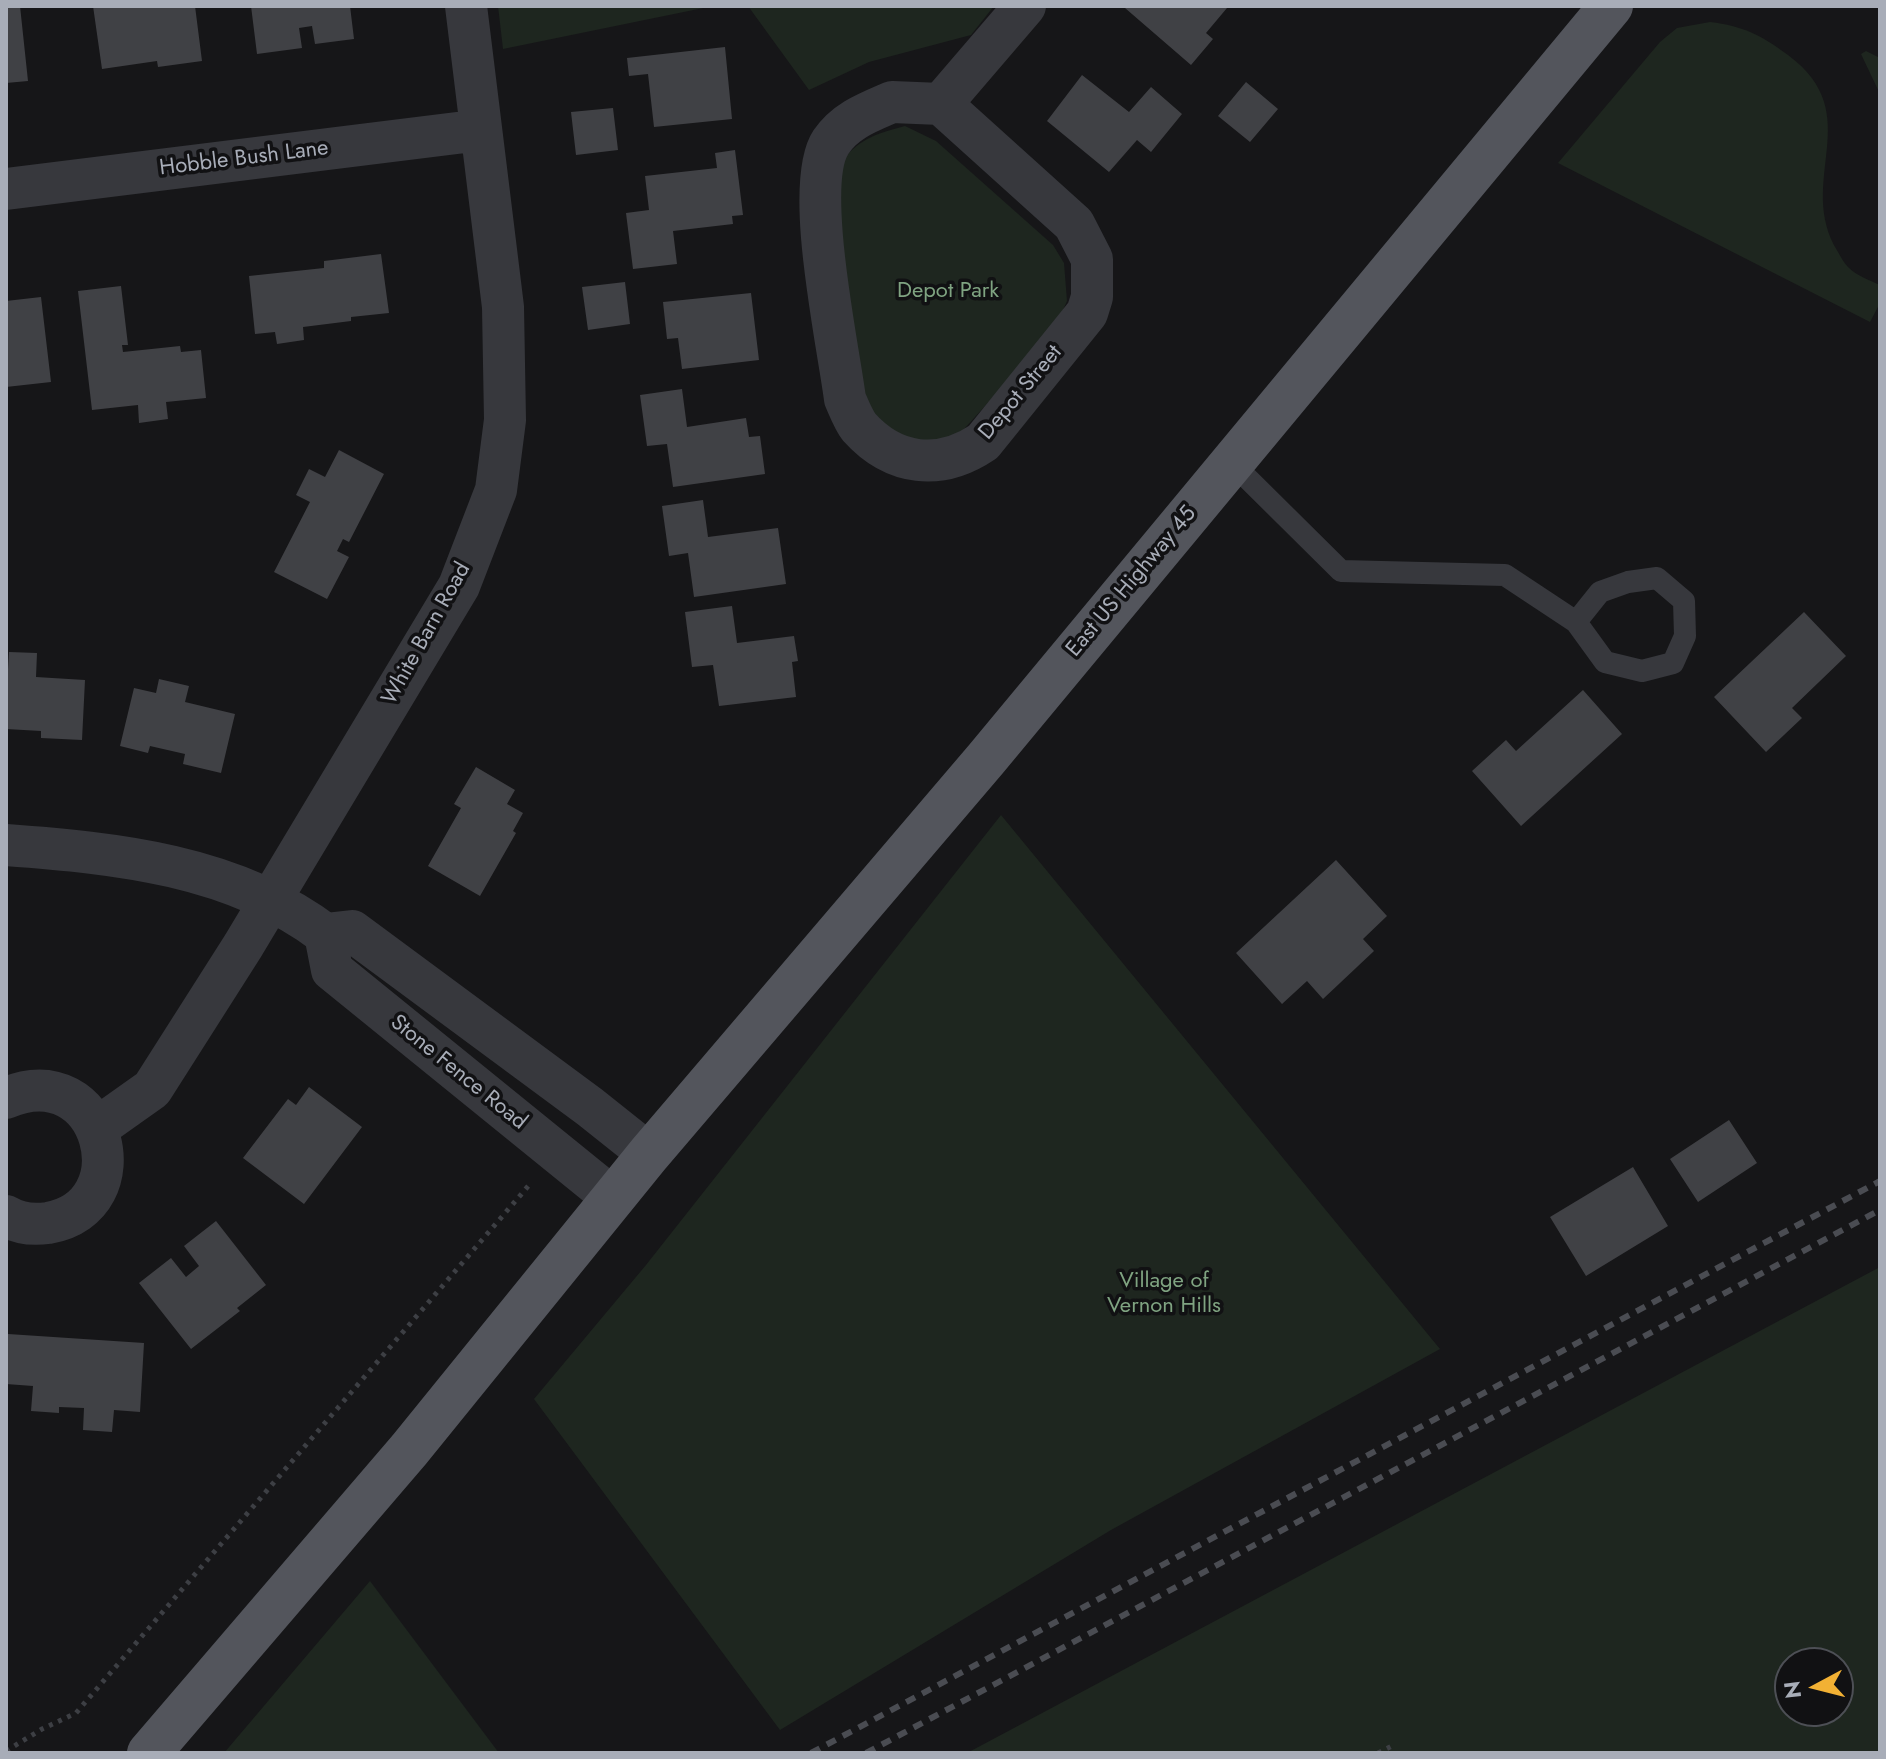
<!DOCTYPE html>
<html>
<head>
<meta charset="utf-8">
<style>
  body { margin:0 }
  #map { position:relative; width:1886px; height:1759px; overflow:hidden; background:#161618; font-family:Jost,sans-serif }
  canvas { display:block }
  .frame { position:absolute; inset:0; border:8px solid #a8adb8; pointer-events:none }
  .north { position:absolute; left:1774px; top:1647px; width:80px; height:80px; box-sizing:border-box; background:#111113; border:2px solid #4d4f55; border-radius:50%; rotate:263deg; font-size:22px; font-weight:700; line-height:32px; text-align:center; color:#a8adb8 }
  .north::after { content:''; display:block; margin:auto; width:28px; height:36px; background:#f2b134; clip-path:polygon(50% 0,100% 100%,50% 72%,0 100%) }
</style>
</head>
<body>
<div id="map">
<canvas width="1886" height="1759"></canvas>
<div class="frame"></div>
<div class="north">N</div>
</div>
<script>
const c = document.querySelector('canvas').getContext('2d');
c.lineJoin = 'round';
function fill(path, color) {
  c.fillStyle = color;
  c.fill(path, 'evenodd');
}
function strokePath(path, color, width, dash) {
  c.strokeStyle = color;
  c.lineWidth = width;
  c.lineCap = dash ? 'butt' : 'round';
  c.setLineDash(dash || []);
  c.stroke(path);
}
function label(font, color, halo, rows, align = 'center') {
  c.font = font + ' Jost,sans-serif';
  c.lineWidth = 7;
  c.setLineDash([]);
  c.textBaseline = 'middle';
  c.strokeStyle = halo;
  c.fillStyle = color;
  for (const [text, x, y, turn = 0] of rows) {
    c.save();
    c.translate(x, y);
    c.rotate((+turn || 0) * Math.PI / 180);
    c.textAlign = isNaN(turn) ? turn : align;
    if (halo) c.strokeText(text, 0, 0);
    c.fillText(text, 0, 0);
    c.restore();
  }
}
fill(new Path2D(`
  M498 6H713L503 49Z
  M748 6H994L971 35 869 62 809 90Z
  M1710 22C1743 26 1761 35 1788 55 1869 115 1794 181 1838 252 1841 257 1844 263 1848 267 1857 276 1869 280 1880 285V303L1870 322 1558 163 1660 42 1677 28Z
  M1866 51 1880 58V94L1861 54Z
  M905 126 936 141 1053 245 1064 263 1067 301 1054 330 955 439 911 450 856 397 832 172C859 140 865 137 905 126Z
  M1001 815 1440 1349 1111 1530 780 1730 534 1399 646 1265Z
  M1880 1267V1753H967ZM1790 1663H1838V1711H1790Z
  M370 1581 499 1753H224Z`), '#1e261f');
fill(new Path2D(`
  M6 6H20L28 81 6 83Z
  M93 6H195L202 61 158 67 157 61 102 69Z
  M251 6H350L354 39 315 44 312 26 299 28 302 48 257 54Z
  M1127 6H1225L1227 8 1206 33 1213 39 1191 65 1125 8Z
  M725 47 732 119 654 127 648 74 629 76 627 58Z
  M1082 75 1129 112 1151 87 1182 114 1151 152 1137 140 1109 172 1047 121Z
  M1246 82 1278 109 1250 142 1218 116Z
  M613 108 618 150 576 155 571 112Z
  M735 150 743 215 732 216 733 224 673 231 677 264 633 269 626 213 649 210 645 176 717 168 715 153Z
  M381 254 389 313 351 317V321L303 327 304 340 277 344 275 332 255 334 249 276 324 268V261Z
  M625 282 630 324 588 330 582 287Z
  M121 286 128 345H122L123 352 180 346 181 352 201 350 206 398 166 402 168 419 139 423 138 405 92 410 78 291Z
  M751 293 759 360 682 369 678 338 667 339 663 302Z
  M41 297 51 382 6 387V301Z
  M682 389 687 427 746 418 749 437 760 436 765 474 673 487 667 444 647 446 640 395Z
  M339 450 384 474 349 542 343 539 337 551 349 557 327 599 274 572 310 502 296 495 309 469 325 477Z
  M703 500 708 537 778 528 786 584 694 597 688 553 669 556 662 506Z
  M732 606 737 643 794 636 798 661 792 662 796 697 719 706 713 665 692 667 685 612Z
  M1804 612 1846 656 1792 708 1802 718 1766 752 1714 697Z
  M9 652 37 653 36 677 85 680 82 740 41 738V731L6 729V669H8Z
  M159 679 189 686 185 702 235 714 221 773 183 764 185 754 150 746 148 753 120 746 134 688 156 693Z
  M1583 690 1622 734 1521 826 1472 771 1506 740 1516 751Z
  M476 767 515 790 507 804 523 813 513 831 516 833 480 896 428 866 461 808 454 804Z
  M1336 860 1387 916 1363 939 1374 951 1323 999 1307 981 1282 1004 1236 953Z
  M309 1087 362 1127 304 1204 243 1158 288 1099 296 1105Z
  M1729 1120 1757 1163 1698 1202 1670 1159Z
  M1633 1167 1668 1226 1586 1276 1550 1217Z
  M216 1221 266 1285 237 1308 240 1311 191 1349 139 1283 171 1258 186 1277 199 1266 184 1246Z
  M8 1334 144 1343 140 1412 114 1410 112 1432 83 1430 84 1408 59 1407V1413L31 1411 33 1386 6 1384Z`), '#404145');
strokePath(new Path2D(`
  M6 1751 42 1729 76 1713 530 1184
  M1378 1753 1392 1746`), '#3d3f44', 5, [4, 6]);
strokePath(new Path2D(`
  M1231 462 1341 571 1505 575 1576 622 1605 662 1642 671 1673 663 1685 636 1684 601 1657 578 1628 582 1600 592 1576 622`), '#37383d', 22);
strokePath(new Path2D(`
  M892 102 941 104 1074 224 1092 259V297L1087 313 983 442C940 471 894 466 859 427 853 419 849 408 845 399 838 344 803 184 831 142 846 120 869 112 892 102Z
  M941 104 1025 6
  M6 189 481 130
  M6 845C116 853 234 865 325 934
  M6 1098C105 1056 143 1207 48 1223 33 1225 19 1224 6 1216
  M97 1128 152 1089 243 946 459 586 496 490 505 420 503 307 466 6
  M613 1198 332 970 325 934 352 931 590 1107 649 1154`), '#37383d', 42);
strokePath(new Path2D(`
  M149 1753 409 1450 649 1154 986 759 1611 6`), '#53555c', 44);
strokePath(new Path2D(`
  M811 1753 1880 1181
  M866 1753 1880 1210`), '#4a4c52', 6, [10, 8]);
label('22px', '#a8adb8', '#111113', [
  ["Hobble Bush Lane",244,159,-7],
  ["Depot Street",1021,393,-50],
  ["East US Highway 45",1132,582,-50],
  ["White Barn Road",427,634,-61],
  ["Stone Fence Road",458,1073,39]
]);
label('22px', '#7fa381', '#111113', [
  ["Depot Park",948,292],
  ["Village of",1164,1282],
  ["Vernon Hills",1164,1307]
]);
</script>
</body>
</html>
